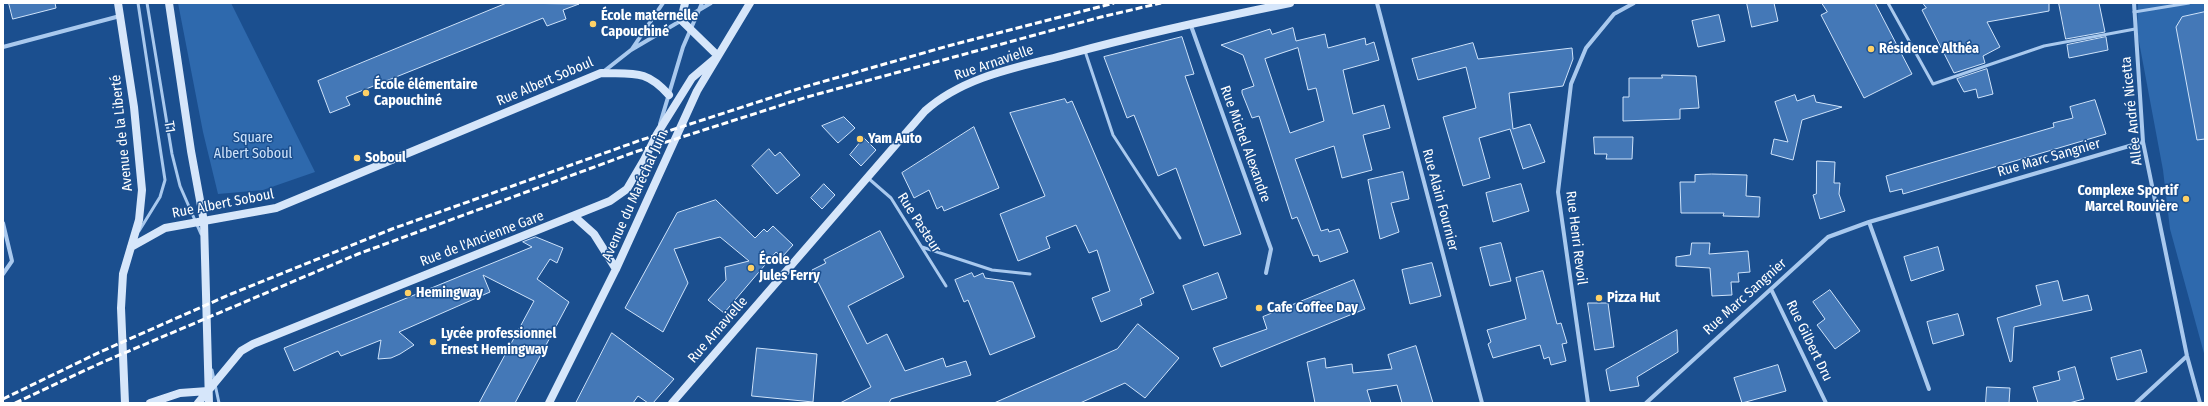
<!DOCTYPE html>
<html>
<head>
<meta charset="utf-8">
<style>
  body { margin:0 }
  #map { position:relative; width:2208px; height:406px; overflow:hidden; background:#1b4f8f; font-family:"Fira Sans Condensed",sans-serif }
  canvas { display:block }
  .frame { position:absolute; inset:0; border:4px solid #fff; pointer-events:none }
</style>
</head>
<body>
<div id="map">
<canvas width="2208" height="406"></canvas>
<div class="frame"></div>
</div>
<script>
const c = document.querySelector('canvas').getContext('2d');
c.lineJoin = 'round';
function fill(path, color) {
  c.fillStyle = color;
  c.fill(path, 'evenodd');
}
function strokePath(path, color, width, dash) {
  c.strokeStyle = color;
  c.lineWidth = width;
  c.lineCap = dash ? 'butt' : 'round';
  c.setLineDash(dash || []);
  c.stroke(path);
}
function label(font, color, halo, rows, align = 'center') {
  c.font = font + ' "Fira Sans Condensed",sans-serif';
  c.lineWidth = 3;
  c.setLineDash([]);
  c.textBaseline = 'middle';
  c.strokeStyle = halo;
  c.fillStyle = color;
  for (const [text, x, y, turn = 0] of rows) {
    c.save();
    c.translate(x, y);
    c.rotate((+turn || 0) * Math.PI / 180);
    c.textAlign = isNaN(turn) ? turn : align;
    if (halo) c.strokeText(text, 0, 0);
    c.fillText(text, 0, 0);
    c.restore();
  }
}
fill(new Path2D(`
  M178 3H231L315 172 263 190 218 194 203 132Z
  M2138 3H2205V357L2170 229 2163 170 2137 31Z`), '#2e69ad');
const building = new Path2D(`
  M9 3H55L56 8 13 19Z
  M507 3 579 4 563 10 566 19 547 26 543 18 346 97 350 105 330 113 318 81Z
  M1747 3H1774L1778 21 1752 27Z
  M1822 3H1875L1912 74 1864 98 1821 15 1827 12Z
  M1923 3H2049V11L1987 22 2000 47 1983 56 1985 63 1954 73 1922 10 1926 8Z
  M2059 3H2099L2105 32 2066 39Z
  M2205 12V139L2197 140 2176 27 2182 17Z
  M1719 15 1725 41 1698 47 1692 21Z
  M1293 28 1296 41 1325 34 1328 48 1365 38 1366 45 1374 42 1379 60 1343 70 1353 114 1384 105 1390 128 1363 135 1372 170 1342 178 1334 146 1295 159 1321 231 1328 229 1329 232 1339 229 1348 252 1320 262 1318 255 1313 256 1297 217 1292 219 1259 116 1252 118 1242 93V90L1254 86 1243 55 1221 45 1270 29 1272 34ZM1298 48 1308 90 1316 88 1324 121 1290 133 1265 59Z
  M1182 37 1194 74 1185 76 1241 234 1204 246 1176 168 1158 176 1134 115 1127 118 1104 57Z
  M2106 37 2108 50 2069 58 2067 45Z
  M1473 43 1478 59 1572 48 1573 59 1563 86 1509 93 1513 129 1530 124 1545 162 1523 169 1510 129 1479 138 1490 178 1463 186 1443 117 1476 108 1466 67 1418 80 1412 59Z
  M1987 69 1993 94 1978 98 1976 89 1964 92 1957 79Z
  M1662 75 1696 76 1699 108 1680 109V119L1623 121V97H1629V78H1662Z
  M1795 95 1797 101 1814 95 1816 102 1842 107 1802 120 1793 160 1771 154 1774 139 1788 142 1775 102Z
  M1065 99 1067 103 1072 101 1154 293 1140 299 1142 305 1101 322 1092 298 1110 291 1097 250 1089 253 1076 225 1046 237 1050 248 1018 261 1000 214 1045 196 1010 113Z
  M2095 100 2106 134 1903 194 1902 189 1890 192 1886 176 2054 127 2053 123 2073 118 2070 107Z
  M844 117 855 128 838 143 822 126Z
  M974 127 999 188 944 211 942 206 937 209 929 190 914 198 902 173Z
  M1594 137H1633L1632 159H1606L1607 154H1595Z
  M864 138 876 150 861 166 850 155Z
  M769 149 775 156 780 152 800 175 777 194 752 166Z
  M1817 161 1835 162 1834 183H1840L1839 194 1845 211 1820 219 1813 195 1816 194Z
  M1403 172 1409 199 1391 203 1399 232 1380 239 1368 180Z
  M1712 174 1747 175 1746 196 1760 197 1759 217 1723 216 1724 213H1681L1680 182H1695V175Z
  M824 184 835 195 822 209 811 198Z
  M1521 184 1529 211 1493 222 1486 193Z
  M716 200 755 238 764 229 767 232 773 226 793 245 782 257 776 252 724 313 708 300 726 280 725 267 749 261 720 237 674 249 688 283 663 332 625 308 677 213Z
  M880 231 904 277 848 306 867 344 887 334 905 371 943 358 946 367 966 361 971 375 891 399 889 403H840L871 387 812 270 826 263 824 260Z
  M536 237 563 248 557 263 550 259 537 279 569 302 515 403H479L534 301 483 275 490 292 399 332 414 345 400 354 391 358 378 359 381 340 341 356 338 351 294 371 284 348 532 247 523 242Z
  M1501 243 1511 281 1490 286 1480 248Z
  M1692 243H1710L1709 254 1748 251 1750 272 1738 273 1739 282H1731L1732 295 1712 296 1710 268 1676 266V257L1690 255Z
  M1938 247 1944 270 1911 281 1904 257Z
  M1432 263 1441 296 1410 304 1402 270Z
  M1543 271 1557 324 1561 323 1567 343 1562 344 1566 361 1551 365 1549 357 1544 359 1540 345 1493 358 1488 344 1491 342 1487 330 1526 319 1516 278Z
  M972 273 974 277 983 273 985 278 1013 282 1035 337 990 355 968 300 964 302 955 280Z
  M1218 273 1227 298 1192 310 1183 286Z
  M1354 280 1365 309 1221 367 1213 348 1267 329 1263 317Z
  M2058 281 2063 301 2088 295 2092 310 2014 327 2012 361 2010 362 1997 318 2041 305 2036 286Z
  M1830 290 1860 331 1835 349 1817 325 1825 319 1813 302Z
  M1588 303H1608L1614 347 1595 350Z
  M1958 314 1964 335 1933 344 1927 322Z
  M1138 324 1179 358 1145 398 1125 383 1080 403H994L1117 349Z
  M1677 330 1678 352 1637 377 1639 386 1610 391 1606 370Z
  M612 333 674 379 653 403H648L638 396 633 403H576Z
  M1416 346 1433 403H1402L1397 385 1367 390 1371 403H1315L1307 362 1325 358 1326 368 1352 364 1353 373 1392 369 1388 355Z
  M757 348 817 354 813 402 752 396Z
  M2141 350 2147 372 2117 380 2111 358Z
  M1778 365 1786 391 1742 403 1734 378Z
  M2075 367 2084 399 2069 403H2038L2033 387 2060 380 2058 372Z
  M1987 387 2010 388 2009 403H1986Z`);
fill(building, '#4478b7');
strokePath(building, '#cfe3fa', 1);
strokePath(new Path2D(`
  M138 3 165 180 160 197 139 231
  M147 3 172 154 180 186 201 234
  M1888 3 1933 84 2044 46 2135 29
  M2134 12 2189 3
  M1085 51 1113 135 1180 238
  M868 178 891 198 946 286
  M922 247 992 270 1030 274
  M212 370 219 403`), '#a9c9ee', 3);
strokePath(new Path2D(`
  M1377 3 1482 403
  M2134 3 2143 142 2187 356 2200 403
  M1190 23 1271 249 1266 273
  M3 47 120 16
  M632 49 663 3
  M603 72 631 50 711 3
  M660 124 683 47 702 3
  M1869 222 1929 389
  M3 223 12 261 3 274
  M1771 289 1826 403
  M1588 403 1558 192 1571 84 1586 48 1614 14 1634 3
  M1646 403 1828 237 1869 222 2143 142
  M2136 403 2187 356`), '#a9c9ee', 4);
strokePath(new Path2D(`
  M118 3 134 107 142 190 139 220 123 274 121 308 125 403
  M169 3 191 151 204 222 209 403
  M685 3 681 20 718 56
  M575 217 594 234 616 269
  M131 247 165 228 276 208 601 73C634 74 646 69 669 95
  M150 403 180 393 208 391
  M198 403 241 351 253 344 610 201 627 189 644 160 657 134 692 78 718 56
  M549 403 616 269 697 91 750 3
  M672 403 925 111C964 76 1019 67 1069 54 1142 34 1216 18 1290 3`), '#d6e6fa', 8);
strokePath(new Path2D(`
  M3 399 100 352 231 294 392 229 641 140 804 87 948 46 1114 3
  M15 403 103 362 358 254 635 152 807 97 1101 17 1161 3`), '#fff', 3, [7, 3]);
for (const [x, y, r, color] of [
  [593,24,4,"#ffd166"],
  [1871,49,4,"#ffd166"],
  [366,93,4,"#ffd166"],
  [860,139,4,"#ffd166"],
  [357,158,4,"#ffd166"],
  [2186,199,4,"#ffd166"],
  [751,268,4,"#ffd166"],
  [408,293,4,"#ffd166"],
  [1599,298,4,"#ffd166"],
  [1259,308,4,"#ffd166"],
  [433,342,4,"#ffd166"]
]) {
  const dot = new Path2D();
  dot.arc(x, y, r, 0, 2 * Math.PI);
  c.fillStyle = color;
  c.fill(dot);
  strokePath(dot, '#1b4f8f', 1.5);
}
label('bold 14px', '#fff', '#1b4f8f', [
  ["École maternelle",601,16],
  ["Capouchiné",601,32],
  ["Résidence Althéa",1879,49],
  ["École élémentaire",374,85],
  ["Capouchiné",374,101],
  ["Yam Auto",868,139],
  ["Soboul",365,158],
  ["Complexe Sportif",2178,191,"right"],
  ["Marcel Rouvière",2178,207,"right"],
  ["École",759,260],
  ["Jules Ferry",759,276],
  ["Hemingway",416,293],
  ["Pizza Hut",1607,298],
  ["Cafe Coffee Day",1267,308],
  ["Lycée professionnel",441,334],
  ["Ernest Hemingway",441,350]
], 'left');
label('14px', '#fff', '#1b4f8f', [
  ["Rue Arnavielle",994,63,-19],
  ["Rue Albert Soboul",545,82,-23],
  ["Allée André Nicetta",2132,111,-96],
  ["T1",169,127,80],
  ["Avenue de la Liberté",122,133,-96],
  ["Rue Michel Alexandre",1245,144,70],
  ["Rue Marc Sangnier",2049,158,-16],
  ["Avenue du Maréchal Juin",635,196,-66],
  ["Rue Alain Fournier",1440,200,75],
  ["Rue Albert Soboul",223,204,-11],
  ["Rue Pasteur",919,223,57],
  ["Rue Henri Revoil",1576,238,83],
  ["Rue de l'Ancienne Gare",482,239,-21],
  ["Rue Marc Sangnier",1745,297,-42],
  ["Rue Arnavielle",718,330,-49],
  ["Rue Gilbert Dru",1809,341,64]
]);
label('14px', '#cfe3fa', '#1b4f8f', [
  ["Square",253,138],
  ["Albert Soboul",253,154]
]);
</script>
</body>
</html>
